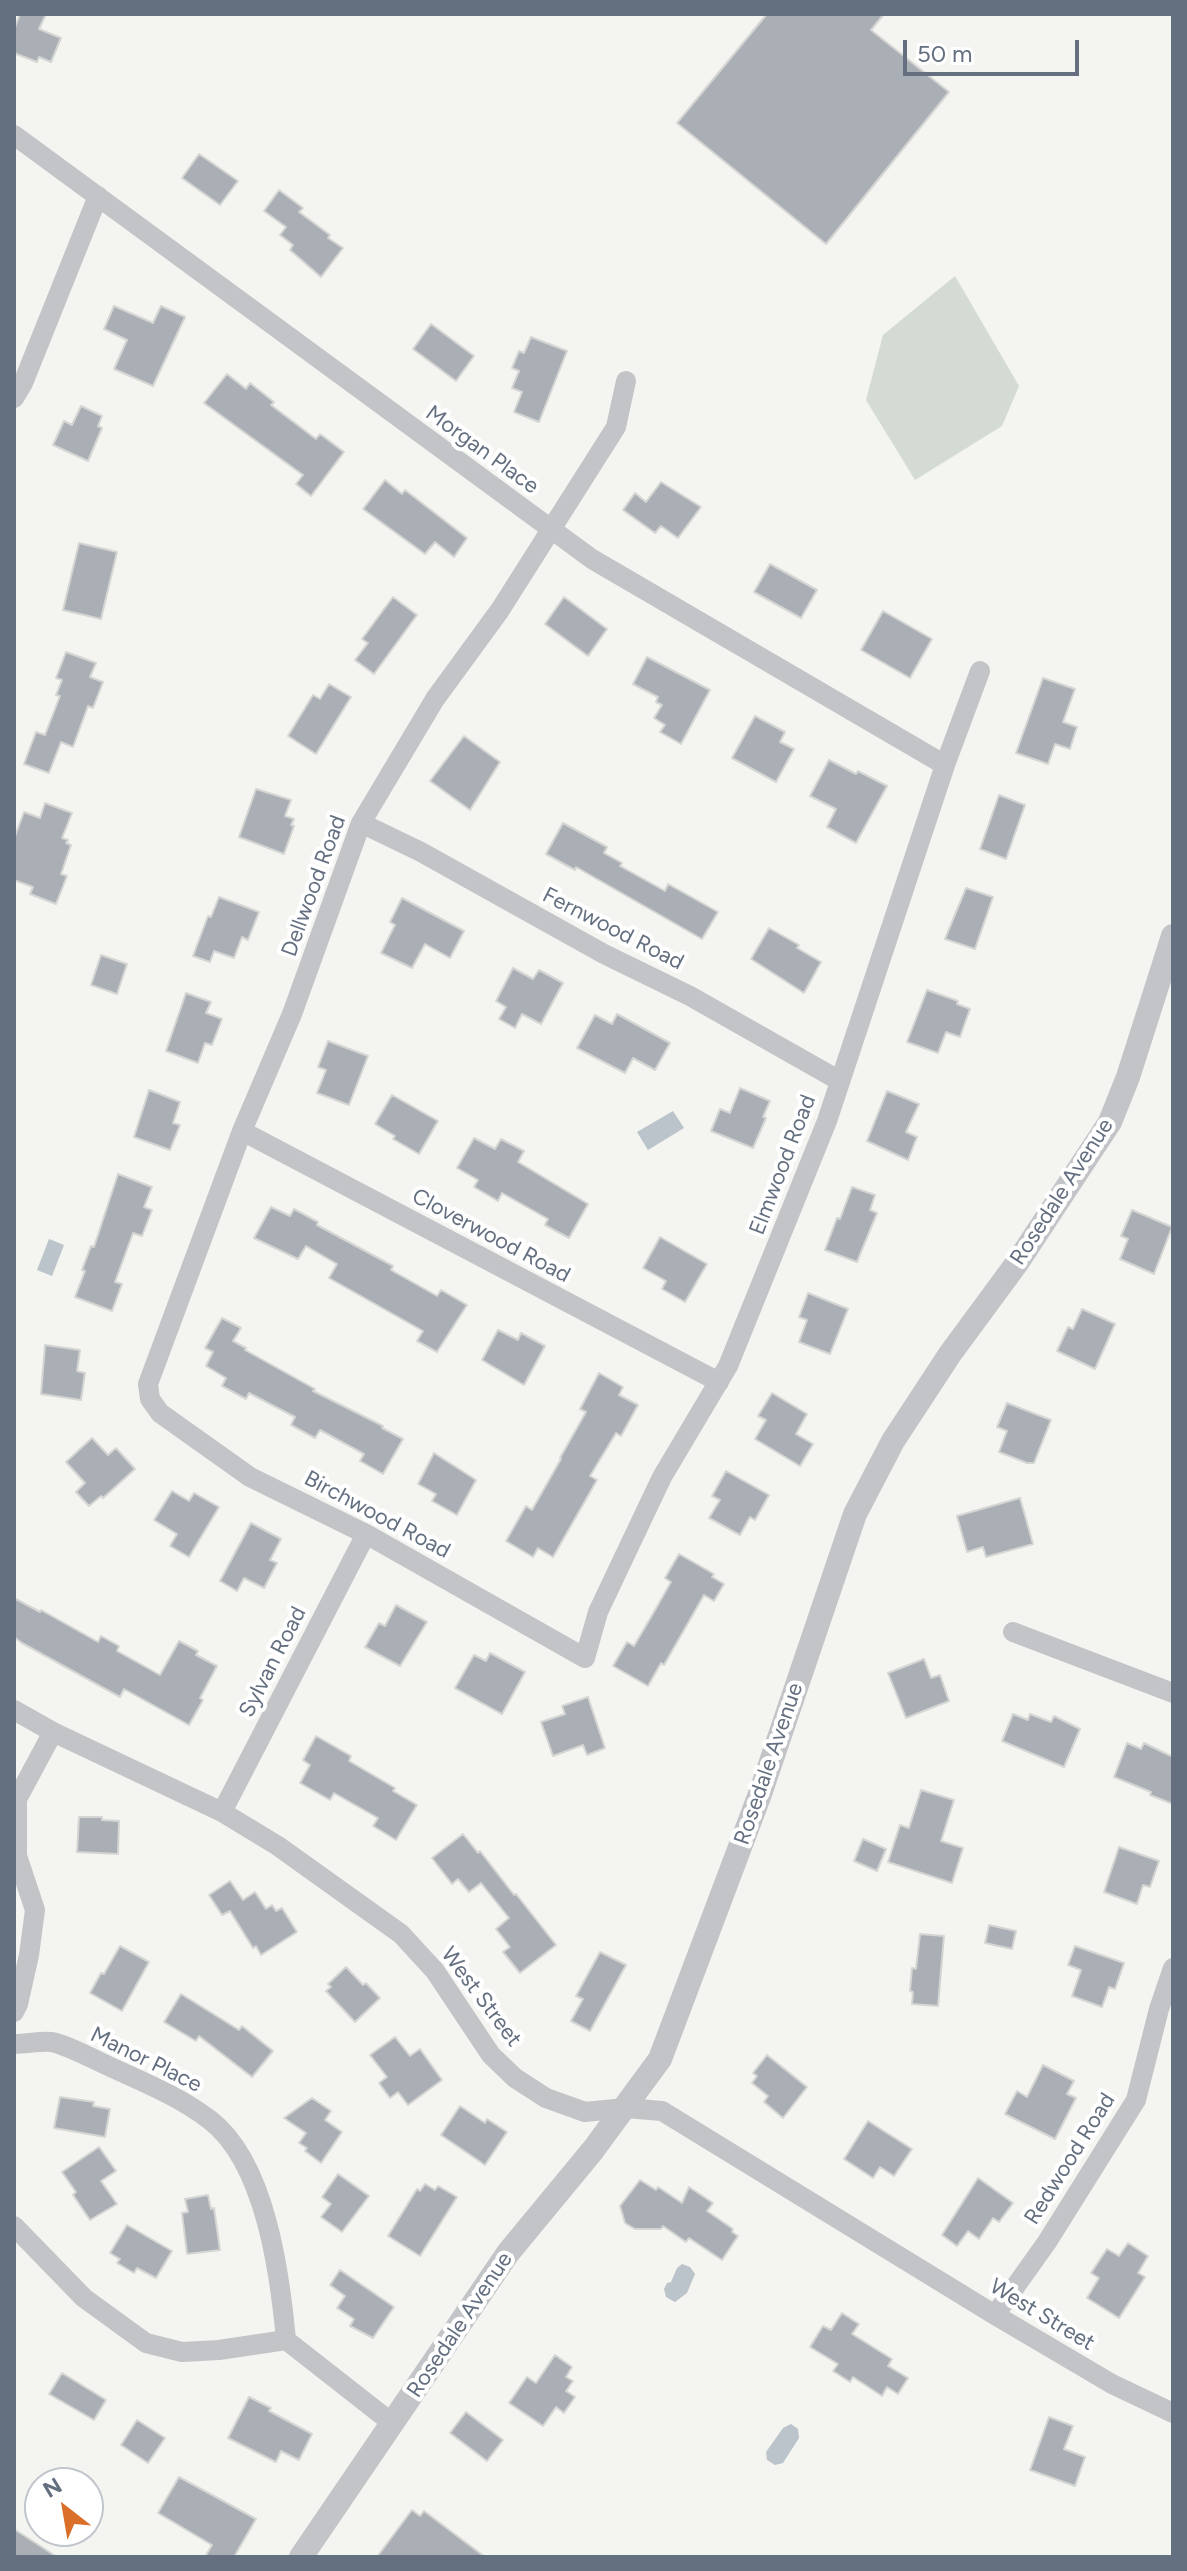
<!DOCTYPE html>
<html>
<head>
<meta charset="utf-8">
<style>
  body { margin:0 }
  #map { position:relative; width:1187px; height:2571px; overflow:hidden; background:#f4f4f0; font-family:Figtree,sans-serif }
  canvas { display:block }
  .frame { position:absolute; inset:0; border:16px solid #646f80; pointer-events:none }
  .north { position:absolute; left:24px; top:2467px; width:80px; height:80px; box-sizing:border-box; background:#fff; border:2px solid #c1c5cc; border-radius:50%; rotate:329deg; font-size:22px; font-weight:700; line-height:32px; text-align:center; color:#646f80 }
  .north::after { content:''; display:block; margin:auto; width:28px; height:36px; background:#da6f2a; clip-path:polygon(50% 0,100% 100%,50% 72%,0 100%) }
  .scale { position:absolute; left:903px; top:40px; width:176px; height:36px; box-sizing:border-box; border:4px solid #646f80; border-top:0; padding-left:10px; font-size:24px; line-height:28px; white-space:nowrap; color:#646f80; -webkit-text-stroke:6px #fff; paint-order:stroke }
</style>
</head>
<body>
<div id="map">
<canvas width="1187" height="2571"></canvas>
<div class="frame"></div>
<div class="north">N</div>
<div class="scale">50 m</div>
</div>
<script>
const c = document.querySelector('canvas').getContext('2d');
c.lineJoin = 'round';
function fill(path, color) {
  c.fillStyle = color;
  c.fill(path, 'evenodd');
}
function strokePath(path, color, width, dash) {
  c.strokeStyle = color;
  c.lineWidth = width;
  c.lineCap = dash ? 'butt' : 'round';
  c.setLineDash(dash || []);
  c.stroke(path);
}
function label(font, color, halo, rows, align = 'center') {
  c.font = font + ' Figtree,sans-serif';
  c.lineWidth = 8;
  c.setLineDash([]);
  c.textBaseline = 'middle';
  c.strokeStyle = halo;
  c.fillStyle = color;
  for (const [text, x, y, turn = 0] of rows) {
    c.save();
    c.translate(x, y);
    c.rotate((+turn || 0) * Math.PI / 180);
    c.textAlign = isNaN(turn) ? turn : align;
    if (halo) c.strokeText(text, 0, 0);
    c.fillText(text, 0, 0);
    c.restore();
  }
}
fill(new Path2D(`
  M955 276 1019 386 1002 426 915 480 866 400 883 335Z`), '#d4dbd2');
fill(new Path2D(`
  M673 1111 684 1128 648 1150 637 1132Z
  M49 1239 64 1245 52 1276 37 1270Z
  M682 2264 690 2267 695 2274 687 2293 675 2302 666 2297 664 2289 667 2283 671 2282 677 2268Z
  M791 2424 798 2429 799 2438 783 2463 775 2465 767 2460 766 2452 783 2428Z`), '#bbc4ca');
const building = new Path2D(`
  M20 14H46L39 29 61 38 51 62 39 57 37 62 14 53V30Z
  M767 14H884L871 30 949 92 826 244 677 123Z
  M199 154 238 181 220 205 182 178Z
  M279 190 303 208 299 212 330 235 328 238 343 248 321 277 290 250 293 245 280 235 286 227 264 211Z
  M114 306 153 323 161 306 185 317 153 386 114 369 127 340 104 329Z
  M431 324 474 356 456 381 413 349Z
  M531 337 567 351 539 422 514 412 522 392 512 388 519 371 512 368 519 351 524 353Z
  M227 374 246 389 250 383 274 402 271 405 316 439 320 434 344 452 311 496 296 484 303 475 204 403Z
  M81 406 102 416 98 426 102 428 88 461 53 445 64 421 72 425Z
  M385 480 402 494 405 490 467 538 454 557 435 542 425 554 363 509Z
  M661 482 701 507 678 538 661 526 655 533 623 510 635 493 646 502Z
  M79 543 117 552 101 619 63 610Z
  M770 564 817 590 801 618 754 592Z
  M393 597 417 615 374 674 355 660 368 643 362 639Z
  M564 597 607 629 588 656 545 624Z
  M883 611 932 639 910 678 861 650Z
  M66 652 96 663 90 677 103 682 93 708 88 706 73 747 61 742 49 773 24 764 36 732 45 735 60 696 56 695 62 680 56 678Z
  M647 657 710 690 681 744 660 732 665 725 654 718 662 705 656 702 658 697 633 684Z
  M1043 678 1075 689 1063 722 1077 727 1070 749 1055 744 1048 764 1016 753Z
  M329 684 351 697 316 754 288 736 313 695 320 699Z
  M755 716 785 732 780 742 794 749 776 782 732 758Z
  M464 736 500 762 470 810 430 781Z
  M829 760 856 774 858 771 887 786 856 843 827 827 836 809 810 796Z
  M256 789 291 800 285 816 294 819 291 825 294 826 284 854 239 837Z
  M999 795 1025 805 1006 859 980 849Z
  M45 803 72 813 62 838 68 840 66 843 71 845 61 874 67 876 56 904 30 894 33 887 14 880V839L24 812 40 818Z
  M563 823 607 847 604 853 622 863 620 866 665 891 668 884 718 912 702 939 576 867 575 870 546 854Z
  M966 888 993 897 975 949 945 939Z
  M219 897 259 912 248 940 242 937 234 958 214 951 210 962 193 956 208 916 211 917Z
  M402 898 464 931 450 958 425 944 412 968 381 953 395 925 390 922Z
  M769 928 799 945 797 948 821 962 804 993 751 959Z
  M101 955 127 964 117 994 91 985Z
  M513 968 533 979 539 970 563 983 541 1024 522 1014 515 1028 499 1019 506 1007 496 1001Z
  M927 990 958 1001 957 1004 970 1009 960 1037 946 1032 938 1053 907 1042Z
  M186 993 211 1002 206 1013 222 1019 212 1045 205 1043 198 1063 166 1051Z
  M617 1014 670 1043 655 1070 633 1058 625 1073 577 1048 595 1015 612 1024Z
  M328 1041 368 1056 349 1105 317 1093 326 1070 318 1067Z
  M740 1088 770 1101 763 1117 766 1118 753 1148 711 1131 720 1109 730 1113Z
  M149 1090 180 1102 173 1123 180 1125 170 1150 134 1137Z
  M887 1091 919 1104 906 1132 917 1137 908 1160 867 1141Z
  M392 1095 438 1121 419 1154 393 1139 395 1136 375 1124Z
  M474 1138 495 1149 501 1139 524 1151 518 1162 588 1204 569 1238 545 1225 548 1219 502 1193 498 1201 474 1187 478 1180 457 1168Z
  M118 1174 152 1187 144 1207 152 1210 142 1236 133 1233 115 1282 122 1284 112 1311 75 1297 85 1271 82 1270 91 1246 94 1247Z
  M852 1187 875 1195 870 1210 877 1213 857 1262 825 1250 837 1218 840 1219Z
  M271 1207 290 1216 294 1209 318 1222 317 1225 393 1266 391 1270 437 1296 441 1290 467 1305 437 1352 417 1341 423 1331 329 1278 337 1264 306 1246 298 1259 254 1238Z
  M1132 1210 1172 1227 1154 1274 1120 1259 1128 1239 1121 1236Z
  M660 1237 707 1264 685 1302 662 1289 666 1281 643 1268Z
  M808 1293 848 1309 830 1354 799 1342 807 1320 799 1317Z
  M1082 1309 1115 1324 1095 1369 1057 1351 1068 1327 1073 1329Z
  M222 1318 241 1328 233 1341 246 1348 245 1350 315 1389 313 1391 383 1426 382 1428 403 1439 383 1474 360 1461 364 1454 320 1430 315 1438 291 1425 295 1417 249 1393 246 1399 222 1386 226 1378 206 1366 213 1352 205 1348Z
  M498 1330 518 1340 521 1333 545 1346 524 1385 482 1360Z
  M45 1345 80 1350 77 1371 85 1373 81 1400 41 1394Z
  M599 1373 623 1387 619 1395 638 1405 621 1436 616 1433 590 1476 597 1480 553 1557 538 1548 533 1557 506 1541 526 1506 532 1510 561 1459 560 1458 586 1412 580 1409Z
  M772 1393 807 1414 796 1434 813 1444 800 1466 755 1439 766 1420 758 1416Z
  M1007 1403 1051 1420 1034 1463H1027L999 1452 1007 1431 997 1427Z
  M92 1438 108 1455 116 1448 135 1469 103 1498 101 1496 89 1506 76 1492 85 1483 66 1462Z
  M434 1453 476 1480 457 1515 432 1501 436 1494 418 1484Z
  M726 1471 769 1495 755 1520 750 1517 740 1535 709 1518 720 1500 712 1496Z
  M172 1491 189 1501 194 1493 219 1507 189 1557 170 1546 177 1534 154 1520Z
  M1020 1498 1033 1544 986 1557 983 1547 967 1552 957 1516Z
  M251 1523 281 1539 270 1560 277 1563 264 1588 244 1578 237 1591 220 1581Z
  M679 1554 714 1574 712 1577 724 1584 714 1601 704 1595 664 1665 661 1663 648 1686 613 1666 627 1642 634 1646 654 1612 671 1582 665 1578Z
  M14 1598 40 1612 41 1610 98 1642 101 1636 119 1646 117 1651 160 1675 179 1641 198 1651 196 1655 217 1666 200 1698 203 1700 189 1725 124 1689 120 1697 22 1643 14 1637Z
  M396 1605 427 1622 400 1666 365 1647 379 1623 385 1626Z
  M490 1653 525 1672 502 1714 455 1688 474 1655 486 1661Z
  M924 1659 931 1678 940 1675 949 1701 906 1718 888 1673Z
  M588 1697 605 1748 587 1755 583 1745 553 1756 541 1722 565 1714 562 1706Z
  M1013 1714 1028 1720 1030 1714 1051 1722 1054 1716 1080 1729 1064 1767 1002 1741Z
  M316 1736 351 1756 349 1761 395 1788 393 1791 417 1805 396 1840 373 1826 378 1818 334 1793 330 1800 300 1783 310 1765 303 1760Z
  M1127 1743 1141 1749 1144 1743 1173 1757V1804L1150 1795 1151 1792 1114 1777Z
  M921 1790 954 1800 941 1841 963 1848 952 1883 888 1862 900 1825 909 1828Z
  M79 1817H102V1820L119 1821 118 1854 77 1852Z
  M463 1834 478 1853 480 1851 514 1895 516 1894 556 1945 520 1973 503 1952 510 1947 496 1929 509 1918 481 1883 469 1892 458 1879 452 1884 432 1858Z
  M863 1839 886 1849 877 1871 854 1861Z
  M1119 1847 1159 1861 1150 1887 1143 1885 1137 1904 1104 1892Z
  M230 1881 243 1900 255 1892 266 1909 272 1905 276 1911 282 1908 297 1932 261 1955 256 1946 253 1948 230 1911 222 1915 209 1895Z
  M989 1925 1016 1931 1012 1949 985 1943Z
  M920 1934 944 1936 938 2006 912 2004 913 1992 910 1991 912 1968 916 1969Z
  M120 1946 149 1962 122 2011 90 1993 101 1973 104 1974Z
  M1075 1946 1124 1963 1115 1989 1109 1987 1102 2007 1072 1996 1081 1970 1068 1965Z
  M600 1952 626 1965 590 2031 571 2021 583 1999 576 1996Z
  M346 1967 363 1985 366 1983 380 1998 355 2022 326 1991 331 1987 328 1984Z
  M181 1994 239 2030 242 2026 273 2051 252 2077 199 2036 196 2041 164 2022Z
  M395 2037 410 2056 420 2049 442 2080 408 2105 398 2092 390 2098 379 2083 387 2077 370 2055Z
  M767 2055 807 2087 783 2118 764 2102 768 2096 752 2083 757 2076 753 2073Z
  M1043 2065 1074 2081 1067 2094 1076 2098 1055 2139 1005 2114 1017 2091 1027 2097Z
  M60 2097 94 2102 93 2106 110 2109 105 2137 54 2128Z
  M312 2098 331 2111 325 2120 342 2132 321 2163 305 2151 307 2148 299 2143 306 2133 284 2118Z
  M460 2106 485 2123 487 2119 507 2132 485 2165 441 2135Z
  M868 2121 912 2149 894 2176 880 2167 873 2178 844 2159Z
  M99 2147 116 2171 101 2181 117 2204 90 2220 73 2195 76 2192 62 2172Z
  M338 2174 369 2196 342 2232 321 2217 331 2204 322 2197Z
  M978 2178 1013 2203 999 2222 993 2218 979 2239 968 2231 957 2246 942 2235Z
  M640 2180 656 2190 658 2187 682 2203 689 2187 713 2203 707 2211 733 2229 732 2232 738 2236 722 2260 689 2238 686 2242 663 2226 661 2229H635L625 2223 620 2206Z
  M425 2184 435 2190 438 2186 457 2197 420 2256 388 2236 417 2189 420 2191Z
  M208 2195 211 2209 214 2208 220 2250 187 2254 182 2213 188 2212 185 2199Z
  M127 2225 172 2251 156 2278 137 2268 134 2273 117 2263 120 2259 110 2253Z
  M1128 2243 1148 2256 1138 2273 1145 2277 1119 2318 1087 2298 1099 2278 1091 2273 1107 2249 1119 2256Z
  M340 2270 394 2307 373 2338 350 2326 354 2319 337 2308 345 2296 330 2285Z
  M842 2313 859 2324 852 2334 892 2359 888 2366 908 2378 898 2394 887 2387 882 2396 853 2377 850 2382 833 2371 838 2364 810 2347 823 2326 831 2330Z
  M555 2355 572 2367 566 2377 573 2381 566 2391 575 2397 564 2413 556 2407 543 2426 509 2403 527 2377 536 2383Z
  M62 2373 106 2400 94 2420 49 2394Z
  M249 2397 271 2408 269 2411 312 2434 299 2460 281 2451 276 2462 228 2438Z
  M466 2412 503 2440 487 2461 450 2433Z
  M1049 2417 1073 2426 1064 2449 1085 2457 1075 2486 1030 2470Z
  M137 2420 165 2438 148 2463 121 2445Z
  M179 2477 256 2519 234 2557H205L212 2545 158 2513Z
  M412 2510 420 2516 424 2511 485 2557H377Z
  M14 2529 57 2557H14Z`);
fill(building, '#aaafb6');
strokePath(building, '#d5d5d3', 2);
strokePath(new Path2D(`
  M14 135 592 559 945 765
  M626 381 616 427 500 610 435 699 361 823 292 1014 242 1131 148 1384 150 1399 160 1413 250 1477 366 1534 585 1658 598 1612 662 1477 728 1366 827 1121 945 765 980 671
  M14 398 23 383 98 196
  M361 823 421 852 604 954 690 996 840 1081
  M242 1131 719 1382
  M1013 1632 1173 1693
  M14 1710 53 1732 222 1812 278 1846 401 1934 435 1971 491 2055 515 2078 546 2098 585 2112 625 2108 662 2111 995 2315 1112 2384 1173 2413
  M222 1812 366 1534
  M14 2012 18 2004 29 1955 35 1910 17 1856V1799L53 1732
  M14 2044C26 2044 39 2041 51 2042 67 2044 106 2066 124 2073 153 2086 184 2100 210 2120 266 2163 280 2275 286 2340
  M14 2226 84 2298 146 2343 182 2352 219 2350 286 2340 392 2423
  M995 2315 1047 2242 1136 2100 1159 2009 1173 1968`), '#c2c4c8', 20);
strokePath(new Path2D(`
  M301 2557 508 2253 593 2150 660 2059 760 1794 855 1514 893 1441 950 1354 1017 1263 1110 1122 1128 1077 1173 936`), '#c2c4c8', 24);
label('22px', '#646f80', '#fff', [
  ["Morgan Place",482,450,36],
  ["Dellwood Road",314,886,-70],
  ["Fernwood Road",613,929,27],
  ["Elmwood Road",783,1165,-69],
  ["Rosedale Avenue",1062,1192,-57],
  ["Cloverwood Road",491,1236,28],
  ["Birchwood Road",377,1515,28],
  ["Sylvan Road",273,1662,-63],
  ["Rosedale Avenue",769,1764,-71],
  ["West Street",481,1997,53],
  ["Manor Place",146,2060,26],
  ["Redwood Road",1070,2159,-58],
  ["West Street",1042,2315,31],
  ["Rosedale Avenue",460,2325,-56]
]);
</script>
</body>
</html>
